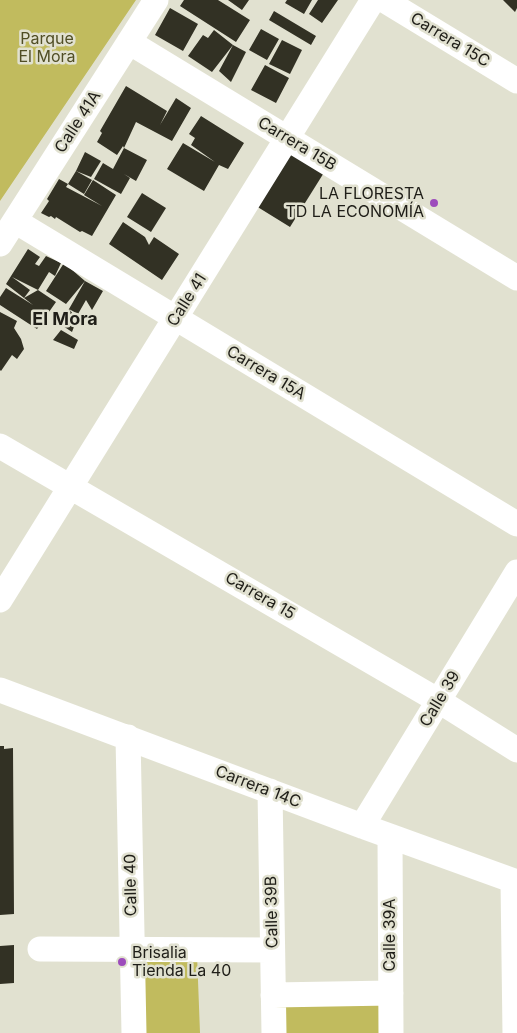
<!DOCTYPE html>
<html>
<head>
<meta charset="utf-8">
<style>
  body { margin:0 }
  canvas { display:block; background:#e1e1d0 }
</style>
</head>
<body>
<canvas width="517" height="1033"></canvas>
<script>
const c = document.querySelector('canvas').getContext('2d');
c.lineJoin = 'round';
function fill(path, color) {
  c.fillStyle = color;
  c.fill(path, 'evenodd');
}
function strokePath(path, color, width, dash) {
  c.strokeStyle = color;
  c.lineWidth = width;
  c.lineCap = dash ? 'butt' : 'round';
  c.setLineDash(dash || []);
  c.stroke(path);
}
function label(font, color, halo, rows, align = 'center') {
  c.font = font + ' Inter,sans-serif';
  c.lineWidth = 5;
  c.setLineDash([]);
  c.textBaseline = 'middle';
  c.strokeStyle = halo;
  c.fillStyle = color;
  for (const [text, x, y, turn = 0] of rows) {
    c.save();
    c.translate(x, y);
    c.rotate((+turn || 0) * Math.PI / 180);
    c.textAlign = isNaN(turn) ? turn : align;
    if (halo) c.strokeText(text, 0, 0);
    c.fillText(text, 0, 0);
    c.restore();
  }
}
fill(new Path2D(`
  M0 0H136L0 201Z
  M197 954 200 1033H144L141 955Z
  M383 995 384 1033H278L277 999Z`), '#c1bb5e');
fill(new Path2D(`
  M184 0H218L250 20 236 42 180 6Z
  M228 0H249L242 10Z
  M287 0H312L304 14 285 3Z
  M318 0H338L322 23 309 14Z
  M503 0H517V8L515 12Z
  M170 8 198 24 183 51 155 35Z
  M274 11 316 36 311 45 269 20Z
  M261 29 279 39 267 60 249 50Z
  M214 30 233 45 246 52 231 82 219 71 233 45 212 72 188 56 203 35 208 38Z
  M282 40 302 50 290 74 269 64Z
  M265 65 289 78 276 103 251 90Z
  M126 86 167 111 160 125 176 98 191 108 172 141 136 122 124 148 123 146 117 155 97 142 102 133 100 131Z
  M201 116 244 143 228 169 219 165 204 191 167 169 183 143 215 162 191 145 195 138 189 134Z
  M124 148 147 160 136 181 124 174 130 178 121 194 94 179 103 163 113 169Z
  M290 150 325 171 290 227 256 206Z
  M85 152 101 161 91 177 76 171Z
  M76 171 92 180 84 194 68 184Z
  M59 179 68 184 66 187 102 206 84 195 93 180 116 195 92 236 82 231 80 232 56 217 55 219 51 216 49 217 41 213 49 201 47 199Z
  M142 193 166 208 151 232 127 217Z
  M123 222 145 237 149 245 154 237 179 254 162 280 109 244Z
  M28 249 40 257 35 264 39 266 46 256 61 263 55 276 49 272 38 290 12 277 30 290 24 298 6 284Z
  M64 263 85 281 66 304 46 291Z
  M85 281 103 291 92 310 86 300 78 314 69 309 77 319 72 332 63 326 69 309Z
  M6 288 33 305 24 298 38 290 56 302 37 329 0 305V297Z
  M0 312 17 321 14 328 21 339 24 349 17 359 12 355 1 371 0 370Z
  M61 330 78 340 74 349 53 340Z
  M0 746H4V749L13 748 14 914 0 915Z
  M14 945V983L0 984V946Z`), '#323124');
strokePath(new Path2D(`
  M384 0 517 81
  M129 42 517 278
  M15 221 517 524
  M0 244 156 0
  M0 446 439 701 517 750
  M0 600 373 0
  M0 690 362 826 517 882
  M128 737 134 1033
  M270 791 274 1033
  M362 826 517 572
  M390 837 391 1033
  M513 881 515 1033
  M40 949 272 950
  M273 995 391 993`), '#fff', 25);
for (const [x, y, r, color] of [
  [434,203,5,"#9d4cbc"],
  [122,962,5,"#9d4cbc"]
]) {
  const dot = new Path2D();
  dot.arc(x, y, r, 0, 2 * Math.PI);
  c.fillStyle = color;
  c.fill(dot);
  strokePath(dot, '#e1e1d0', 2);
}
label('16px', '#504e25', '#e1e1d0', [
  ["Parque",47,39],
  ["El Mora",47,57]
]);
label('16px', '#1f1e18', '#e1e1d0', [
  ["Carrera 15C",450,40,31],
  ["Calle 41A",78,122,-57],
  ["Carrera 15B",297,144,31],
  ["Calle 41",187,300,-58],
  ["Carrera 15A",266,373,31],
  ["Carrera 15",260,596,30],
  ["Calle 39",440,699,-59],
  ["Carrera 14C",258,787,21],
  ["Calle 40",131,885,-91],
  ["Calle 39B",272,912,-91],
  ["Calle 39A",390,935,-90]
]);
label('16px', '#1f1e18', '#e1e1d0', [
  ["LA FLORESTA",424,194],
  ["TD LA ECONOMÍA",424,212],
  ["Brisalia",132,953,"left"],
  ["Tienda La 40",132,971,"left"]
], 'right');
label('bold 18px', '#1f1e18', '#e1e1d0', [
  ["El Mora",65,320]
]);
</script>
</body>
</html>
